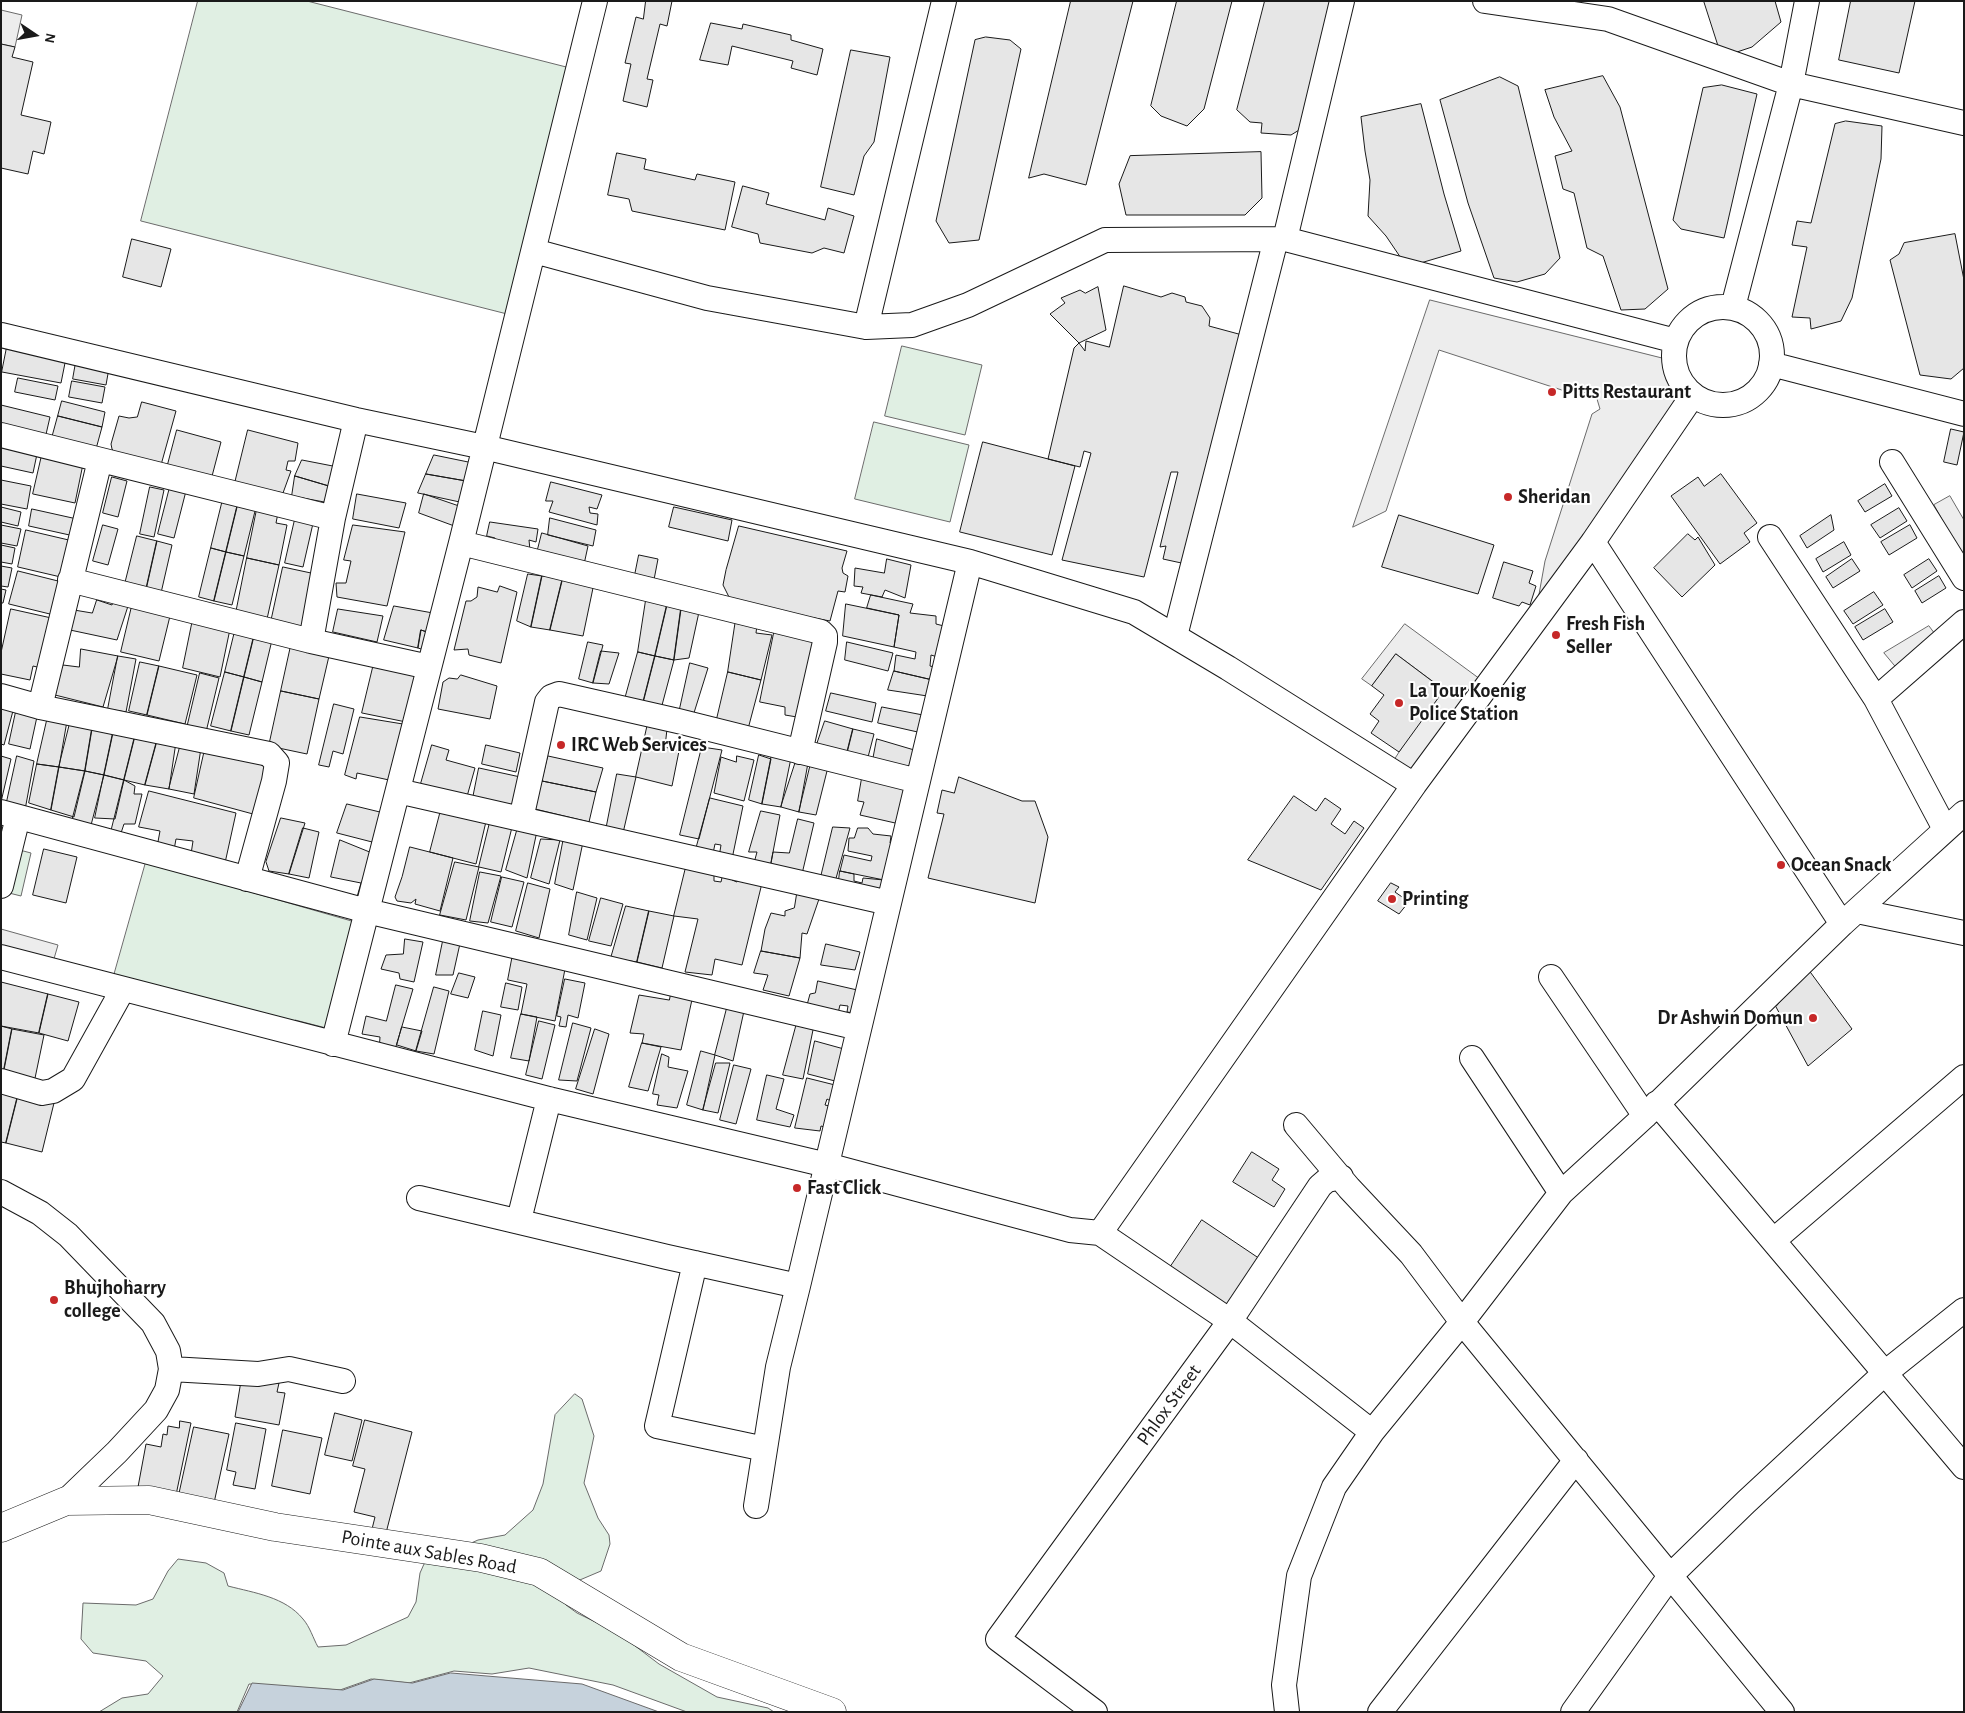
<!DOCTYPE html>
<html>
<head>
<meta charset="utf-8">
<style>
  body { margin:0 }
  #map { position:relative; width:1965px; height:1713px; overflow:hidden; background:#fff; font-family:"Alegreya Sans",sans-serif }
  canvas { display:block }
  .frame { position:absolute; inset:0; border:2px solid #1a1a1a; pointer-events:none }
  .north { position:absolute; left:10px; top:10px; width:50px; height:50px; -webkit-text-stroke:4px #fff; paint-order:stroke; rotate:102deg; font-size:14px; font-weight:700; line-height:20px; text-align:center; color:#1a1a1a }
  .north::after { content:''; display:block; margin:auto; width:18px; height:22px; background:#1a1a1a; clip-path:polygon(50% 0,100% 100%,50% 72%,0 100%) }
</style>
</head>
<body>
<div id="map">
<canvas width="1965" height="1713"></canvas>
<div class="frame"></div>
<div class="north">N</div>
</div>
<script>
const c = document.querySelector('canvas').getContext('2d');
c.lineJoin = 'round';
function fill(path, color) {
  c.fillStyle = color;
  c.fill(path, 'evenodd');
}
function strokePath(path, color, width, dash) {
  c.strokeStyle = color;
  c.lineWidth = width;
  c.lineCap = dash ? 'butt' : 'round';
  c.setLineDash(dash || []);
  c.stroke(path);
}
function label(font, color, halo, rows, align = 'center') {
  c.font = font + ' "Alegreya Sans",sans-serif';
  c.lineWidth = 4;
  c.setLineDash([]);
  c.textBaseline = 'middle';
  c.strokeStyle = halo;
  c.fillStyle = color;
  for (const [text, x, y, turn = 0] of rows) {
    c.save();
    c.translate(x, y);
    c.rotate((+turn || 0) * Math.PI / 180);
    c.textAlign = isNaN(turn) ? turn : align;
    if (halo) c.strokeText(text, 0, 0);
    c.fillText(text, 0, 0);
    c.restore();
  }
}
const green = new Path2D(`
  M198 1H307L578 70 515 316 141 221Z
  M902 346 982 365 965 435 885 416Z
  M874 422 969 445 950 522 855 499Z
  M1 830 15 833 12 848 31 853 21 896 1 891Z
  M146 862 362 924 334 1030 295 1020 292 1028 113 979Z
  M575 1394 582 1399 594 1436 584 1483 598 1518 609 1535 610 1544 601 1571 568 1585 566 1605 577 1613 618 1633 659 1664 717 1697 768 1708 774 1712H687L613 1685 529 1668 492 1674 454 1671 409 1683 371 1679 340 1690 249 1684 237 1712H99L122 1698 148 1694 163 1676 146 1661 93 1653 81 1639 83 1603 136 1605 153 1599 168 1571 178 1559 206 1563 224 1573 228 1586C255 1593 285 1597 303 1619 310 1627 313 1638 318 1647L346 1645 408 1617 416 1602 420 1573 424 1564 478 1540 505 1535 533 1510 543 1484 555 1415Z`);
fill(green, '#e0efe3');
strokePath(green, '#6a6a6a', 1);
const parking = new Path2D(`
  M1 10 22 15 15 47 1 44Z
  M1430 300 1666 359 1682 406 1536 611 1545 561 1592 414 1600 409 1594 389 1577 395 1439 350 1386 511 1353 527Z
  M1950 496 1964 520V559L1934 505Z
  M1405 624 1480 679 1411 774 1394 760 1406 741 1443 689 1396 654 1372 686 1362 679Z
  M1929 626 1938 638 1899 671 1884 653Z
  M1 929 58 945 51 969 1 956Z`);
fill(parking, '#ededed');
strokePath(parking, '#6a6a6a', 1);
const water = new Path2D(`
  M451 1673 582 1684 659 1712H238L252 1683 343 1690 374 1679 412 1683Z`);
fill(water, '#c6d2dc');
strokePath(water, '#6a6a6a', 1);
const building = new Path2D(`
  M646 1H672L667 26 660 24 647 79 653 80 647 107 623 101 631 64 625 63 636 17 643 19Z
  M1071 1H1133L1086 185 1044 174 1029 178Z
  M1177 1H1232L1204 109 1187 126 1161 116 1151 106Z
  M1265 1H1334L1304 127 1291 135 1261 133 1262 123 1250 122 1237 110Z
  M1704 1H1775L1781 22 1752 47 1722 57Z
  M1851 1H1915L1899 73 1839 60Z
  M711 23 742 29 743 24 791 35V40L823 49 817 75 791 68 793 61 732 46 728 65 700 60Z
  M986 37 1010 40 1021 49 979 240 949 243 936 221 975 40Z
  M1 44 15 47 12 57 33 62 21 115 51 122 44 154 33 151 28 174 1 168Z
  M851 50 890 57 874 142 864 156 854 195 821 187Z
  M1603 76 1620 107 1668 289 1645 309 1621 310 1603 256 1587 248 1574 193 1563 189 1555 156 1572 151 1554 117 1545 90Z
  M1500 77 1518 86 1560 258 1545 274 1517 282 1494 278 1468 203 1440 100Z
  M1722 85 1757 94 1724 238 1681 229 1673 220 1703 88Z
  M1421 104 1444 194 1461 251 1407 267 1386 236 1368 216 1370 180 1365 151 1361 117Z
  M1846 121 1882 126 1881 159 1852 298 1841 321 1811 329 1810 318 1792 317 1807 247 1792 245 1797 221 1811 223 1835 124Z
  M1261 152 1262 198 1245 215H1126L1119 184 1130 156Z
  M617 153 646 159 644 169 695 180 697 174 735 182 725 230 632 211 629 199 608 195Z
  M743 186 769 193 766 204 825 220 828 208 854 216 844 253 824 248 812 253 760 243 758 234 732 227Z
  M1955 234 1964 280V368L1951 379 1920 375 1890 260 1899 254 1904 243Z
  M132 239 171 249 161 287 123 277Z
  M1124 286 1161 297 1172 293 1185 297 1186 302 1202 306 1210 318 1209 326 1246 336 1186 564 1163 559 1166 546 1160 547 1178 472H1171L1144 577 1062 560 1091 453 1084 451 1080 467 1048 459 1074 348 1079 343 1085 351 1086 341 1109 347Z
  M1098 287 1106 330 1079 343 1050 314 1065 303 1061 298 1080 290 1085 293Z
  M7 347 66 358 61 383 2 372Z
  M76 362 109 368 106 385 73 379Z
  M18 378 58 386 55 400 15 392Z
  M72 381 105 387 102 403 69 397Z
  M62 401 105 412 102 427 58 416Z
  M142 402 176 411 161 465 115 453 112 449 111 444 119 416 129 418 137 417Z
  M1 405 50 417 44 443 1 433Z
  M58 416 102 427 96 449 52 438Z
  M1951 429 1964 432 1957 465 1944 462Z
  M177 430 221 442 211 480 167 468Z
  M248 430 298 443 295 461H288L286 470 291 471 283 493 235 483Z
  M983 442 1075 466 1052 555 960 532Z
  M1 447 37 454 33 473 1 466Z
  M42 455 83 464 75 503 33 494Z
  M434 455 478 464 472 482 426 474Z
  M302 460 343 468 339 489 295 476Z
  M426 474 472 482 469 504 418 493Z
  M1721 474 1757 523 1744 533 1750 542 1720 564 1671 496 1698 477 1704 486Z
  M295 476 339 489 335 504 292 496Z
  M112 477 127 481 118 517 103 513Z
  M1 480 31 486 27 509 1 504Z
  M551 482 602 495 597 509 589 507 590 513 598 514 597 525 549 512 553 501H546Z
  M171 483 187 487 174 538 158 534Z
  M1885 484 1892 496 1865 512 1858 501Z
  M150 487 164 490 154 537 140 534Z
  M357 494 406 503 399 528 353 519Z
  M424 494 462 507 457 527 419 513Z
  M224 495 239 499 226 552 211 548Z
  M239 499 257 503 244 556 226 552Z
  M1 507 21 512 18 526 1 522Z
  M674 507 732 520 728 541 669 527Z
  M1899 508 1907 521 1880 538 1871 525Z
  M32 509 77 519 74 536 29 526Z
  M257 509 278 513 276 523 287 525 279 565 247 558Z
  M296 515 314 519 303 567 285 563Z
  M1399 515 1494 545 1478 594 1382 567Z
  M1831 515 1834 530 1807 548 1800 536Z
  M550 518 596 530 593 546 548 535Z
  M490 522 538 529 536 542 529 540 530 550 494 544 495 538 487 536Z
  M1 525 21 529 17 546 1 543Z
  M103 525 118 529 108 565 93 561Z
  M353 525 405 532 387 606 337 597 336 583H346L351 561 344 560Z
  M1910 525 1917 538 1889 555 1881 542Z
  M739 526 847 551 842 568 843 573 848 576 845 592 838 591 830 621 737 603 730 599 723 585 726 570Z
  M26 530 73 541 65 578 18 567Z
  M542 533 588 546 583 569 536 557Z
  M1688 534 1695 540 1698 537 1715 565 1682 597 1654 568Z
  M137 536 157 541 146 590 125 584Z
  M157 541 172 545 161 593 146 590Z
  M1844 542 1851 555 1823 572 1816 559Z
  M1 545 15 548 12 564 1 562Z
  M211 548 226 552 214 601 199 597Z
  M226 552 244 556 232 605 214 601Z
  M639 555 658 559 652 590 633 585Z
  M247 558 279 565 267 619 236 613Z
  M887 559 911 565 905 598 885 590 882 597 861 593 863 587 854 586 855 568 884 573Z
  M1852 559 1860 571 1833 588 1826 577Z
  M1929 559 1937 571 1912 588 1904 575Z
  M1504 562 1533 571 1529 583 1536 586 1530 605 1522 602 1519 606 1493 598Z
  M1 566 12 568 8 587 1 586Z
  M283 567 311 573 309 631 271 622Z
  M18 571 62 582 54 615 9 604Z
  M528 574 542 576 531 627 517 621Z
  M542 576 563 577 550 630 531 627Z
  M1939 576 1946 588 1922 603 1915 591Z
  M563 577 593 588 583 636 550 630Z
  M500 586 517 592 501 663 469 655 468 649 454 650 466 601H471L477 597 478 587 497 592Z
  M1 589 6 590 3 603H1Z
  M1874 592 1883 605 1853 624 1844 611Z
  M871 595 913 604 910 613 936 616V624L952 628 944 659 931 655 930 666 939 668 937 681 894 671 896 655 915 659 916 652 894 647 899 615 867 608Z
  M97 600 112 605 114 600 129 603 117 640 70 630 74 610 92 613Z
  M646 600 667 605 655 656 638 652Z
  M846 604 899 615 894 647 843 636Z
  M667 605 681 609 674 660 655 656Z
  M132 606 170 616 159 661 121 652Z
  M394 606 433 613 430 633 421 630 418 648 384 640Z
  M11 609 56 619 45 669 33 666 30 680 1 674V653Z
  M338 609 383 616 377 642 333 632Z
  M681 609 699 612 689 658 674 660Z
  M1885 609 1893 622 1863 640 1855 627Z
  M194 614 230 629 220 677 183 668Z
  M736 619 757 625 756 633 772 635 761 680 728 672Z
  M775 628 821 642 803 718 785 715V707L760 702Z
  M421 630 430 633 427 651 418 648Z
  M235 631 254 636 244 677 225 672Z
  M254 636 272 640 262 682 244 677Z
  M292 641 329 656 319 699 281 691Z
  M588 642 603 645 593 683 579 679Z
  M847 642 893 653 888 671 845 660Z
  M81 649 118 656 103 707 55 695 58 677 63 665 79 667Z
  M601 651 619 653 609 684 593 683Z
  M638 652 655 656 643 703 625 699Z
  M1396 654 1444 690 1399 752 1371 733 1379 721 1370 714 1384 695 1372 686Z
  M118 656 136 659 126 712 108 709Z
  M655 656 674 660 661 709 643 703Z
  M375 659 421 676 411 723 362 713Z
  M140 662 159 666 147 715 129 711Z
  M690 663 708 668 693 716 679 713Z
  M159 666 197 675 185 724 147 715Z
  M894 671 937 681 934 697 888 690Z
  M225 672 244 677 231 731 211 726Z
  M728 672 761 680 748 729 716 723Z
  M200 673 219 678 206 732 187 728Z
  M461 675 497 686 490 719 438 709 443 682 449 678 457 679Z
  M244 677 262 682 249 735 231 731Z
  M281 691 319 699 307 754 269 746Z
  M831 693 876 703 872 722 826 711Z
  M1 704 14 707 4 745 1 744Z
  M334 704 354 709 343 754 333 751 329 767 319 765Z
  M17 707 38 712 30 749 9 744Z
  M882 707 928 716 922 733 878 723Z
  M48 716 67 721 59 767 37 764Z
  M360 717 409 725 389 780 357 773 356 779 345 775Z
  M71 719 93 723 85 771 59 767Z
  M825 721 853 729 846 757 816 747Z
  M93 723 114 728 104 775 85 771Z
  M648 723 667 729 665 747 679 751 672 786 636 777Z
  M114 728 136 732 124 780 104 775Z
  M853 729 874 734 867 761 846 757Z
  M136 732 158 737 145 785 124 780Z
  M158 737 176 742 169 789 145 785Z
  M877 739 921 752 917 775 872 765Z
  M181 743 201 748 194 794 169 789Z
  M432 745 449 750 446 760 475 768 466 800 420 787Z
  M486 745 520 753 516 772 482 764Z
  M702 747 722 750 699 839 680 835Z
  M205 749 255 759 261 765 268 766 253 814 194 798Z
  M772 754 791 758 781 807 762 804Z
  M759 755 771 759 762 804 749 800Z
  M1 756 11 759 1 802Z
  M17 756 34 761 25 810 6 806Z
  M548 756 603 768 596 792 542 781Z
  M737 756 754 760 744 801 714 793 721 757 736 762Z
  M796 761 808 763 799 812 781 807Z
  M811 763 828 767 816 815 799 812Z
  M37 764 59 767 51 810 29 803Z
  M59 767 85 771 74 817 51 810Z
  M479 768 525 778 518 807 473 798Z
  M85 771 104 775 90 829 71 825Z
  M617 774 636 777 623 833 606 830Z
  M104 775 124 780 115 819 95 818Z
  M959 777 1022 801H1035L1048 837 1035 903 928 878 944 814 937 813 942 790 954 793Z
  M862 778 905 785 903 790 913 792 909 802 900 805 907 808 904 825 860 815 864 802 858 801Z
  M124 780 135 786 134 794H142L135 824H124L121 833 111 832Z
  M542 781 596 792 589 822 535 809Z
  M149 791 236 813 225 863 191 854 193 841 176 839 174 850 157 847 160 831 139 827Z
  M1294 796 1316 811 1325 798 1341 809 1331 824 1345 834 1354 821 1364 828 1321 890 1248 860Z
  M710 798 743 806 732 859 719 857 721 845 715 844 712 858 695 853Z
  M347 804 384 813 376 843 337 833Z
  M442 806 488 813 476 864 430 852Z
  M761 811 780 815 770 868 754 863 757 852H749Z
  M492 814 514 819 501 872 479 867Z
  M281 818 305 823 289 874 269 871 266 862Z
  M798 819 814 823 802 874 770 868 773 852 789 853Z
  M518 827 537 831 527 878 506 870Z
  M833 827 850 828 835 882 820 881Z
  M303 828 319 832 309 878 289 874Z
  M858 828H868L873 834 891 836 890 843 901 846 884 880 840 871 844 855 871 861 872 856 848 851 849 838H854Z
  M564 837 583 842 573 890 555 884Z
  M541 839 560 840 549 884 531 878Z
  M340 840 377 855 365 898 357 897 361 883 331 877Z
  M410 847 453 858 440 911 415 904 416 899 411 903 397 901 395 897 402 877Z
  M44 849 77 857 66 903 33 895Z
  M688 859 714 870V881L721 882 723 873 733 875 732 880 737 882 739 874 763 879 742 965 715 959 712 975 685 972 698 919 674 916Z
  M455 862 479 867 466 920 440 915Z
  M840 871 854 874V881L862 883 863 878 884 880 877 898 838 888Z
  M480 872 501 876 488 923 470 921Z
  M502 877 524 882 512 927 491 922Z
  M528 883 550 889 539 938 516 931Z
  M1391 883 1399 887 1395 892 1405 899 1407 895 1411 899 1399 914 1378 901Z
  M577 892 597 898 587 940 569 935Z
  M797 894 819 899 807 934 802 933 800 958 761 951 765 929 771 913 785 916V911L794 908Z
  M601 898 623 904 611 946 589 941Z
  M626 906 649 911 637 962 611 958Z
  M649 911 674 916 662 968 637 962Z
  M444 936 461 939 453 975H436Z
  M405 939 423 942 414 982 400 979 399 973 381 969 386 955 403 954Z
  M826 944 860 952 855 970 821 965Z
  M761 951 800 958 789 996 763 990 768 975 754 973Z
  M513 954 565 969 555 1021 521 1014 527 984 508 980Z
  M1808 969 1852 1029 1808 1066 1776 1007Z
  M459 973 475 977 468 998 451 994Z
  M565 979 585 983 578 1018 568 1015 566 1027 559 1026 561 1017 557 1016Z
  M818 981 866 992 861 1014 847 1012 848 1006 840 1005 838 1013 807 1005 810 994 815 993Z
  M1 982 48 994 39 1033 1 1026Z
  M506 983 522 987 518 1010 501 1007Z
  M396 985 413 989 394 1053 379 1051 380 1037 362 1034 366 1016 386 1021Z
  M434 987 449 991 434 1054 416 1051Z
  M672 989 693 995 681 1050 642 1043 644 1034 630 1033 639 995 669 1000Z
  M48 994 79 1002 68 1041 39 1033Z
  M727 1008 744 1011 733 1061 715 1055Z
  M483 1011 501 1015 493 1056 475 1050Z
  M521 1014 537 1017 529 1061 511 1058Z
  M798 1019 814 1025 803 1079 783 1075Z
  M539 1021 555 1025 542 1079 526 1075Z
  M573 1023 591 1028 577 1081 559 1080Z
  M1 1026 12 1029 2 1080H1Z
  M402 1027 422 1031 416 1051 397 1045Z
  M12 1029 44 1035 34 1083 2 1080Z
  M595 1029 609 1034 593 1094 576 1089Z
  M815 1041 844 1049 835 1081 808 1074Z
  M642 1043 661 1047 648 1091 629 1087Z
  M701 1051 715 1055 703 1110 687 1105Z
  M662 1054 669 1057 668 1067 688 1071 677 1108 657 1105 659 1095 653 1094Z
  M716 1063H730L718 1113 703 1110Z
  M734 1065 751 1069 736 1124 720 1120Z
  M767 1075 784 1079 776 1109 794 1115 790 1127 757 1120Z
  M807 1078 835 1085 834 1103 827 1099 825 1105 834 1107 832 1129 821 1126 820 1131 795 1128Z
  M1 1090 18 1095 6 1143 1 1142Z
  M18 1095 54 1103 42 1152 6 1143Z
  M1252 1152 1279 1169 1272 1180 1285 1189 1274 1207 1233 1182Z
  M1202 1220 1266 1263 1233 1312 1169 1269Z
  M258 1380 279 1383 277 1392 285 1393 279 1425 235 1417 241 1381Z
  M335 1413 362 1420 352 1461 325 1455Z
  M365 1420 412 1432 386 1533 372 1529 375 1517 354 1512 365 1469 353 1466Z
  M180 1421 191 1423 176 1495 138 1487 146 1444 161 1447 163 1434 167 1435 168 1426 179 1428Z
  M236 1423 266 1429 255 1489 233 1485 236 1472 227 1470Z
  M194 1427 229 1434 214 1503 179 1495Z
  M283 1430 322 1438 310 1494 272 1486Z`);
fill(building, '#e6e6e6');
strokePath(building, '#1a1a1a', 1);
const minor = new Path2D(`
  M1485 1 1608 19 1791 84 1964 123
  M1285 239 1342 1
  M534 251 707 298 866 327 912 325 968 305 1105 240 1285 239 1676 341
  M1733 307 1791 84 1807 1
  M1674 356a49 49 0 1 1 98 0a49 49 0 1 1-98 0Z
  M866 327 944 1
  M1 335 356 420 484 447 970 562 1134 612 1228 668 1414 785
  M1771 364 1964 414
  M1 435 333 518
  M1892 462 1964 578
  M1770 537 1876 699
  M1593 542 1842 924
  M461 543 821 632 825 636V642L800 752
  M70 580 311 641 429 667
  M1175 636 1276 239
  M311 641 333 518 356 420
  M1 696 40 707 269 754 277 763 274 781 247 879
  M40 707 100 460
  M398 791 889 903
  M1 812 367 911 859 1028
  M521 819 547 702 551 697 559 694 678 721 918 781
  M1945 829 1876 699 1964 622
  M1 886 18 817
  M1857 911 1964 933
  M1 957 549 1099 827 1165 1070 1230 1100 1233 1230 1321 1372 1432
  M1551 977 1645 1116
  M333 1044 461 543 595 1
  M1472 1058 1561 1193
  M1 1081 42 1093 53 1091 73 1079 123 989
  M1657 1103 1964 1467
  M1296 1125 1349 1188 1411 1254 1462 1322 1782 1712
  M1 1192 40 1213 68 1235 153 1323 168 1351 171 1369 167 1390 156 1410 117 1452 66 1501
  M419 1198 667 1257 798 1286
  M519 1220 549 1099
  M1100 1233 1414 785 1593 542 1693 395
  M1774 1240 1964 1077
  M695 1263 657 1426 765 1449
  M171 1369 258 1374 289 1369 343 1381
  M756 1506 778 1367 798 1286 970 562
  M1095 1712 998 1639 1230 1321 1320 1186 1327 1180 1341 1177
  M1287 1712 1284 1685 1299 1576 1334 1487 1372 1432 1462 1322 1561 1193 1645 1116 1842 924 1964 813
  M1380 1712 1576 1460
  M1573 1712 1670 1576 1746 1502 1885 1373 1964 1310`);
const major = new Path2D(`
  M1 1528 66 1501 149 1500 275 1527 481 1558 539 1572 681 1657 832 1712`);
strokePath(minor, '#1a1a1a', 26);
strokePath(major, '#1a1a1a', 29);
strokePath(minor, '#fff', 24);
strokePath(major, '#fff', 28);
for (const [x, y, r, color] of [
  [1552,392,5,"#c62828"],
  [1508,497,5,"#c62828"],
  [1556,635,5,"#c62828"],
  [1399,703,5,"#c62828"],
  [561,745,5,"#c62828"],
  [1781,865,5,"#c62828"],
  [1392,899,5,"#c62828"],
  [1813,1018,5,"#c62828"],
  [797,1188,5,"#c62828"],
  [54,1300,5,"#c62828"]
]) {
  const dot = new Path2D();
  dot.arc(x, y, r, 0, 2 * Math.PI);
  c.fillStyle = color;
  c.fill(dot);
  strokePath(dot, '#fff', 2);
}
label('bold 20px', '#1a1a1a', '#fff', [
  ["Pitts Restaurant",1562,392],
  ["Sheridan",1518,497],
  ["Fresh Fish",1566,624],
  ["Seller",1566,647],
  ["La Tour Koenig",1409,691],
  ["Police Station",1409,714],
  ["IRC Web Services",571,745],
  ["Ocean Snack",1791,865],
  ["Printing",1402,899],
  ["Dr Ashwin Domun",1803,1018,"right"],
  ["Fast Click",807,1188],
  ["Bhujhoharry",64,1288],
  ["college",64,1311]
], 'left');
label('20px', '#1a1a1a', '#fff', [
  ["Phlox Street",1169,1405,-54],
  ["Pointe aux Sables Road",429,1552,10]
]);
</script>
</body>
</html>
